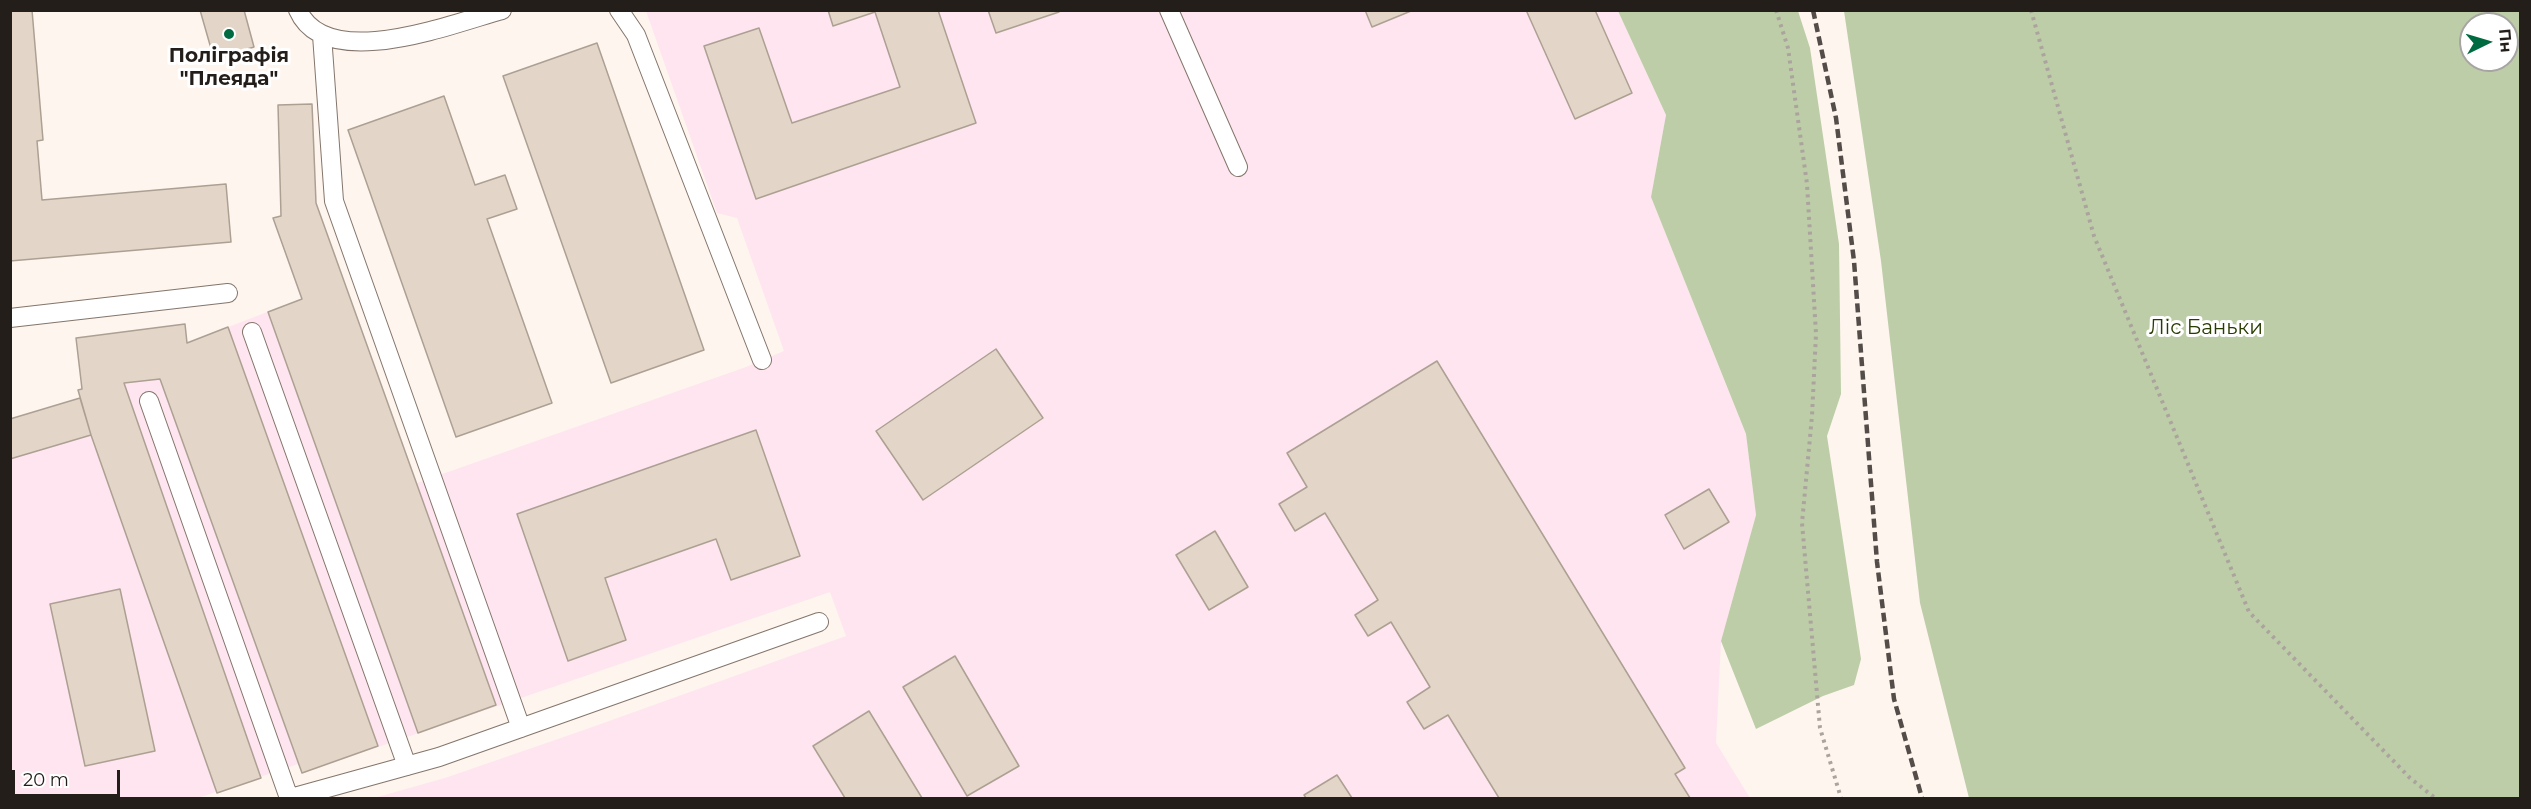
<!DOCTYPE html>
<html>
<head>
<meta charset="utf-8">
<style>
  body { margin:0 }
  #map { position:relative; width:2531px; height:809px; overflow:hidden; background:#fef5ee; font-family:Montserrat,sans-serif }
  canvas { display:block }
  .frame { position:absolute; inset:0; border:12px solid #241e1a; pointer-events:none }
  .north { position:absolute; left:2459px; top:12px; width:60px; height:60px; box-sizing:border-box; background:#fff; border:2px solid #a7a5a3; border-radius:50%; rotate:85deg; font-size:16px; font-weight:700; line-height:24px; text-align:center; color:#241e1a }
  .north::after { content:''; display:block; margin:auto; width:21px; height:27px; background:#006a40; clip-path:polygon(50% 0,100% 100%,50% 72%,0 100%) }
  .scale { position:absolute; left:12px; top:770px; width:108px; height:27px; box-sizing:border-box; border:3px solid #241e1a; border-top:0; padding-left:8px; font-size:18px; line-height:21px; white-space:nowrap; color:#241e1a; -webkit-text-stroke:4px #fff; paint-order:stroke }
</style>
</head>
<body>
<div id="map">
<canvas width="2531" height="809"></canvas>
<div class="frame"></div>
<div class="north">Пн</div>
<div class="scale">20 m</div>
</div>
<script>
const c = document.querySelector('canvas').getContext('2d');
c.lineJoin = 'round';
function fill(path, color) {
  c.fillStyle = color;
  c.fill(path, 'evenodd');
}
function strokePath(path, color, width, dash) {
  c.strokeStyle = color;
  c.lineWidth = width;
  c.lineCap = dash ? 'butt' : 'round';
  c.setLineDash(dash || []);
  c.stroke(path);
}
function label(font, color, halo, rows, align = 'center') {
  c.font = font + ' Montserrat,sans-serif';
  c.lineWidth = 6;
  c.setLineDash([]);
  c.textBaseline = 'middle';
  c.strokeStyle = halo;
  c.fillStyle = color;
  for (const [text, x, y, turn = 0] of rows) {
    c.save();
    c.translate(x, y);
    c.rotate((+turn || 0) * Math.PI / 180);
    c.textAlign = isNaN(turn) ? turn : align;
    if (halo) c.strokeText(text, 0, 0);
    c.fillText(text, 0, 0);
    c.restore();
  }
}
fill(new Path2D(`
  M646 11H1618L1666 115 1651 197 1746 434 1756 515 1721 641 1716 743 1750 798H374L445 778 584 730 846 636 830 592 302 773 298 764 198 798H11V459L91 435 78 390 82 388 76 338 185 324 187 343 301 299 273 218 281 215 278 105 312 104 316 203 417 483 746 367 784 351 737 218 717 213Z`), '#fee5f0');
fill(new Path2D(`
  M1618 11H1798L1810 48 1839 244 1841 394 1827 436 1861 659 1854 685 1823 696 1756 729 1721 641 1756 515 1746 434 1651 197 1666 115Z
  M1844 11H2520V798H1969L1920 603 1881 261ZM2471 24H2507V60H2471Z`), '#bdcda8');
const building = new Path2D(`
  M10 10H32L43 140 37 141 42 200 226 184 231 242 10 261Z
  M200 10H244L254 47 214 59Z
  M828 10H938L976 123 756 199 704 46 759 28 792 123 900 87 875 12 833 26Z
  M988 10H1058L1059 12 996 33Z
  M1365 10H1411V11L1372 27Z
  M1526 10H1595L1632 93 1575 119Z
  M597 43 704 350 611 383 503 76Z
  M444 96 475 185 505 175 517 209 487 219 552 403 456 437 348 130Z
  M312 104 316 203 496 705 418 733 268 312 302 299 273 218 281 216 278 105Z
  M185 324 187 343 228 327 378 746 302 773 160 379 124 383 261 778 217 793 91 435 78 390 82 389 76 338Z
  M996 349 1043 418 923 500 876 431Z
  M1437 361 1685 768 1675 774 1690 798H1499L1448 715 1424 729 1407 702 1430 687 1391 622 1368 636 1355 615 1378 600 1325 513 1295 531 1279 504 1307 487 1287 453Z
  M80 398 91 435 10 459V419Z
  M756 430 800 556 731 580 716 539 605 578 626 640 568 661 517 514Z
  M1709 489 1729 522 1684 549 1665 515Z
  M1215 531 1248 587 1209 610 1176 555Z
  M120 589 155 751 85 766 50 604Z
  M955 656 1019 766 967 796 903 687Z
  M869 711 922 798H845L813 746Z
  M1337 775 1352 798H1306L1304 795Z`);
fill(building, '#e3d6c8');
strokePath(building, '#aca093', 1.5);
const service = new Path2D(`
  M298 10C326 74 454 23 502 10
  M619 10 636 35 762 360
  M1169 10 1238 167
  M322 35 334 201 521 728
  M10 318 228 293
  M252 332 407 766
  M149 401 289 798
  M291 798 439 757 819 622`);
strokePath(service, '#83756b', 20);
strokePath(new Path2D(`
  M1776 10 1788 48 1807 184 1816 334 1812 416 1802 523 1820 728 1841 798
  M2031 10 2094 236 2249 612 2410 778 2435 798`), '#aba39d', 4, [3, 4.5]);
strokePath(service, '#fff', 18);
strokePath(new Path2D(`
  M1813 10 1836 118 1854 261 1877 562 1894 699 1922 798`), '#534c48', 4.5, [9, 4.5]);
for (const [x, y, r, color] of [
  [229,34,6,"#006a40"]
]) {
  const dot = new Path2D();
  dot.arc(x, y, r, 0, 2 * Math.PI);
  c.fillStyle = color;
  c.fill(dot);
  strokePath(dot, '#fff', 2);
}
label('bold 20px', '#241e1a', '#fff', [
  ["Поліграфія",229,56],
  ["\"Плеяда\"",229,79]
]);
label('20px', '#293c00', '#fff', [
  ["Ліс Баньки",2206,328]
]);
</script>
</body>
</html>
